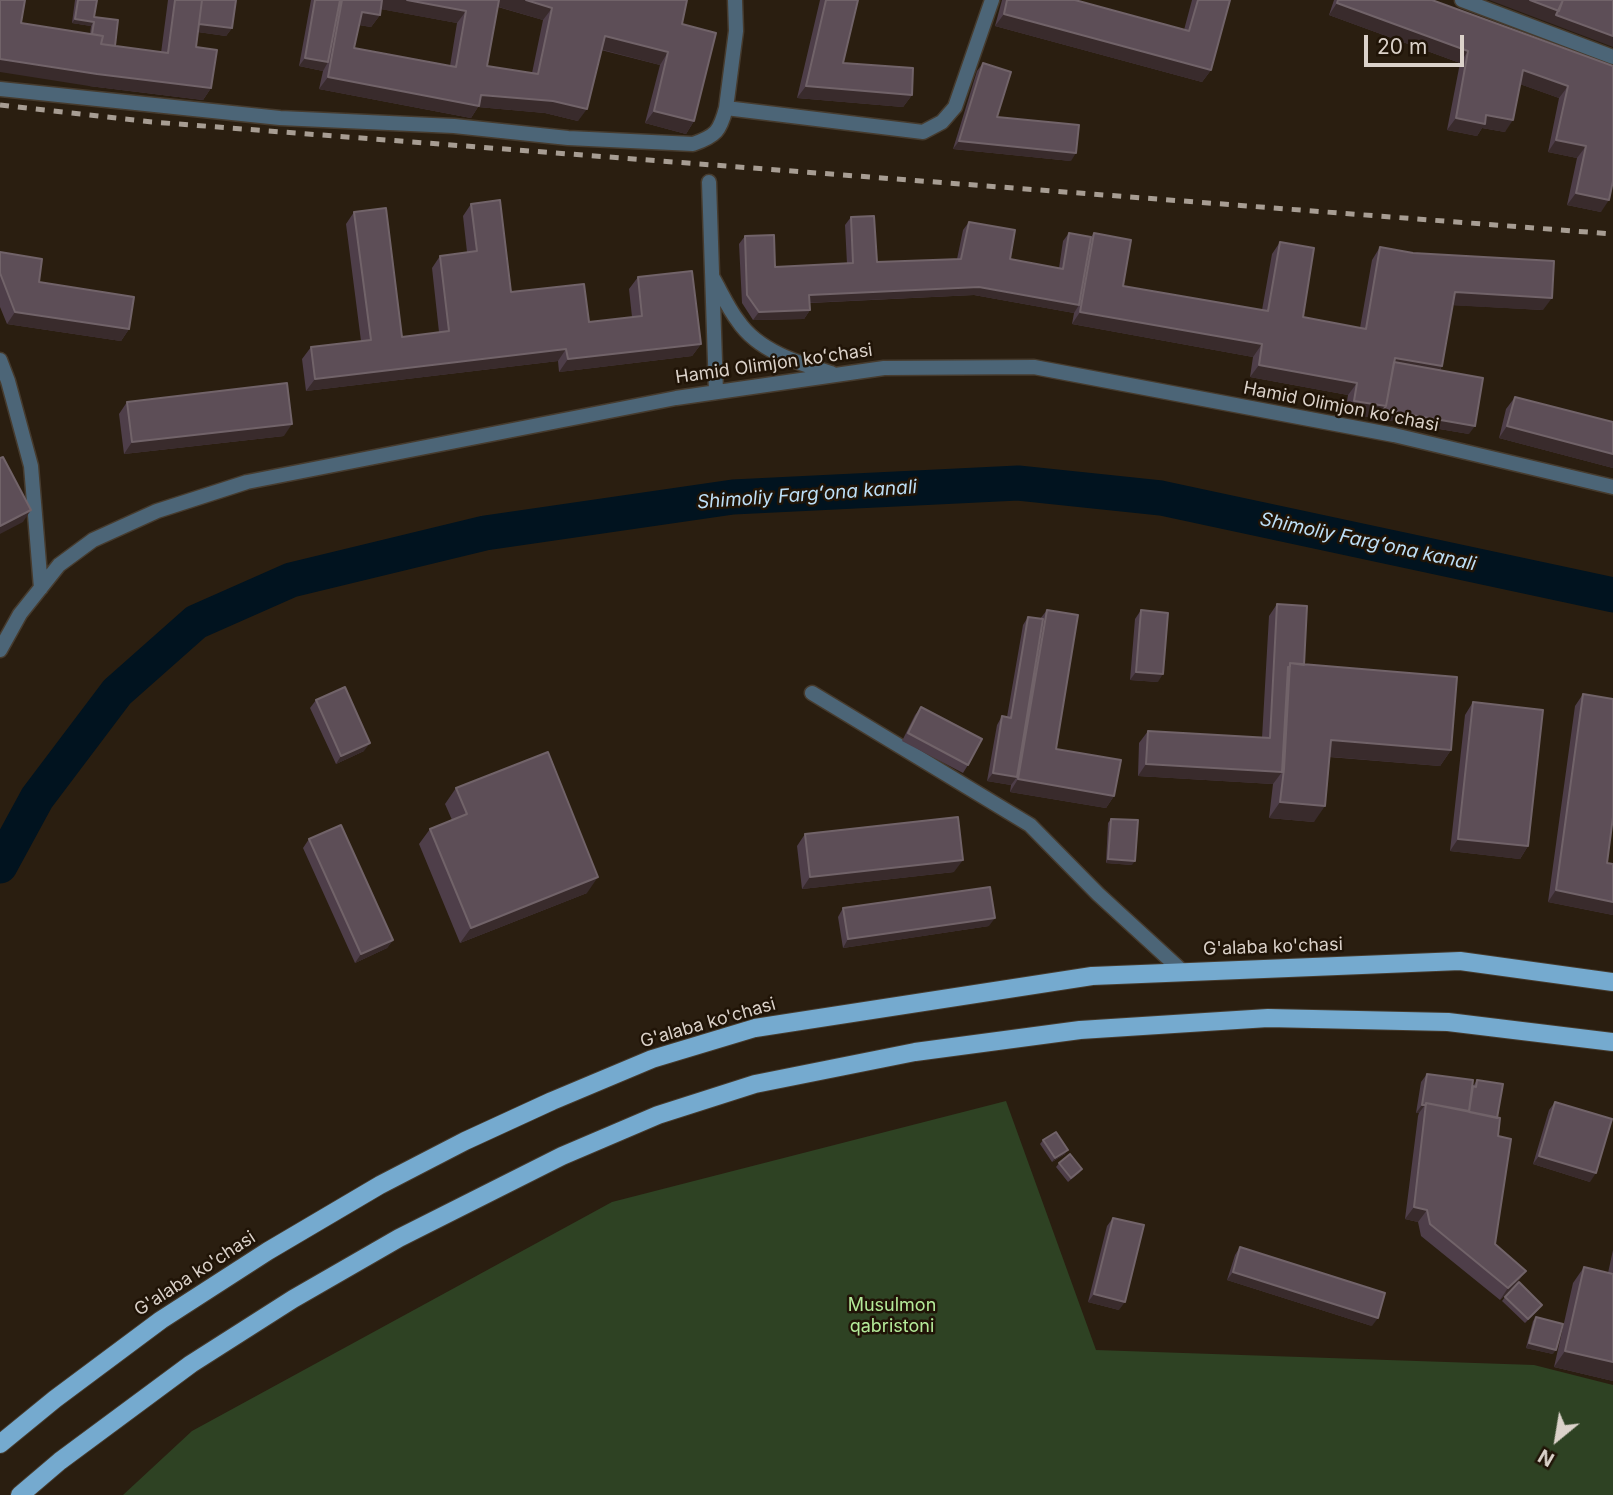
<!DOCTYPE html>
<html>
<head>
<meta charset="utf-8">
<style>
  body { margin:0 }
  #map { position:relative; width:1613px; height:1495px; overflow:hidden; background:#2a1e10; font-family:Inter,sans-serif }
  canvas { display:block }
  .north { position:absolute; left:1522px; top:1404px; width:70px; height:70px; -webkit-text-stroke:5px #201407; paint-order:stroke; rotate:210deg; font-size:19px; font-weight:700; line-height:28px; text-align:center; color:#dbd2ca }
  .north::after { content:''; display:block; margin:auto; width:24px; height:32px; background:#dbd2ca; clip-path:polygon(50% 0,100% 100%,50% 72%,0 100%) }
  .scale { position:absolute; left:1364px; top:35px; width:100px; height:32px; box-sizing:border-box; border:4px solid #dbd2ca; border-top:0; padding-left:9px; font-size:21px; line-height:24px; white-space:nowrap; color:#dbd2ca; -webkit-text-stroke:5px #201407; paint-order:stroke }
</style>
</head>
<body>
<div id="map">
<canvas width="1613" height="1495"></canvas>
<div class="north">N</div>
<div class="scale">20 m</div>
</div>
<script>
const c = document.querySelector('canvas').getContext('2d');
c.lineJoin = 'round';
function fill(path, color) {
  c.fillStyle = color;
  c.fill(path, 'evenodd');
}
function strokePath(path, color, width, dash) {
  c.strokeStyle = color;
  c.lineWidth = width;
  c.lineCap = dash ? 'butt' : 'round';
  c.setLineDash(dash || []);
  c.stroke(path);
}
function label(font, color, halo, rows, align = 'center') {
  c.font = font + ' Inter,sans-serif';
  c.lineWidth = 5;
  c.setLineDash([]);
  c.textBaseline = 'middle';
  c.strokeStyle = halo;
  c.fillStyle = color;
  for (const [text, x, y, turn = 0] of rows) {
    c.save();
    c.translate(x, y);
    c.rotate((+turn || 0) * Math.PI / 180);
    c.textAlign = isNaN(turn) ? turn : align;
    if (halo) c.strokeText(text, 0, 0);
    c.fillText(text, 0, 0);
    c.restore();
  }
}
fill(new Path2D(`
  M1006 1101 1096 1350 1534 1365 1613 1385V1495H123L192 1431 612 1202Z`), '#2e4223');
strokePath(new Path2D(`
  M0 866 37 798 117 692 196 622 291 580 485 533 733 497 1018 483 1161 498 1613 595`), '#01131f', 35);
const minor = new Path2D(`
  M735 0 736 31 726 108 923 132 942 122 955 107 992 0
  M1462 0 1613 57
  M0 89 280 118 454 126 568 138 693 144C716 136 720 131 726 108
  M709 182 716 392
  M713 278C721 292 728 308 738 321 758 351 798 363 831 373
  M0 360 8 381 31 466 41 588
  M0 650 20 614 59 565 93 540 157 511 247 482 676 398 884 368 1034 367 1394 435 1613 487
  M812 693 1030 825 1098 894 1182 971`);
const primary = new Path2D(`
  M0 1444 55 1399 161 1320 268 1251 380 1185 465 1141 552 1101 652 1059 755 1028 1092 976 1460 961 1613 982
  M20 1495 60 1461 191 1364 293 1299 399 1238 562 1156 658 1115 755 1084 915 1052 1080 1030 1268 1018 1448 1022 1613 1042`);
strokePath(minor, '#463b2e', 17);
strokePath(primary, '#463b2e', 20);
strokePath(minor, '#4c6577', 14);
strokePath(primary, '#75aacf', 18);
strokePath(new Path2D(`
  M0 105 152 122 1613 234`), '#a79d93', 5, [9, 9]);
fill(new Path2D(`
  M75 0H97L94 17 115 46 161 53 168 0H236L232 28 226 36 198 32 196 47 211 88 203 100 89 86 21 23 90 34 91 26 72 23Z
  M311 0H687L682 24 694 121 686 134 645 123 660 65 601 50 578 121 545 113 478 107 471 118 319 89 323 71 299 66ZM498 7 543 20 532 73 487 66ZM381 9 457 23 450 66 354 48 359 25 371 27 380 15Z
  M820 0H858L843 63 912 95 903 107 797 98Z
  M1002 0H1075L1184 30 1192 0H1230L1211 70 1202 82 995 26Z
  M1334 0H1432L1613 66 1601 212 1567 205 1577 158 1548 152 1559 98 1520 84 1505 132 1482 128 1477 136 1447 130 1460 63 1329 15Z
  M983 63 997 117 1071 161 953 149 977 71Z
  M471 204 511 292 589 322 632 317 629 289 638 277 701 344 692 356 559 372 558 361 306 391 302 359 311 347 361 341 346 224 354 212 402 337 439 332 432 268 440 256 467 252 463 216Z
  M851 217 877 262 957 259 963 230 969 222 1010 259 1059 268 1063 241 1069 233 1091 237 1094 233 1123 286 1262 310 1272 254 1280 242 1303 317 1360 328 1372 260 1380 247 1543 310 1453 305 1442 366 1440 370 1469 434 1345 413 1348 395 1250 377 1253 357 1072 324 1074 313 974 295 810 303V310L804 319 753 320 742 303 739 244 745 236 775 267 847 264 845 225Z
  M0 252 39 282 129 329 121 341 7 324 0 307Z
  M1515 397 1613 422V468L1499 438 1506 409Z
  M127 402 284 436 124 454 119 414Z
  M1277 604 1304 665 1451 750 1440 766 1329 757 1314 822 1269 818 1273 784 1138 776 1139 743 1148 731 1262 738 1269 616Z
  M1047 610 1056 749 1114 796 1106 808 1010 792 1011 785 987 781 997 725 1002 716 1007 717 1023 625 1028 617 1040 619Z
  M1141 610 1158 682 1130 680 1135 619Z
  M1583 694 1607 863 1613 864V915L1548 902 1575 706Z
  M316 700 364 751 336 764 310 708Z
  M1473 702 1528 846 1520 859 1450 851 1465 715Z
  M921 707 968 765 963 773 902 741 915 715Z
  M456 788 587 893 460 943 419 844 430 829 452 820 445 804Z
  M1111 819 1132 865 1106 863 1108 823Z
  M805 834 954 872 802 889 797 846Z
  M309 839 393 940 387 948 355 963 303 848Z
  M843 908 989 926 843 948 838 917Z
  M1427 1074 1472 1088 1477 1080 1497 1118 1498 1136 1495 1244 1517 1283 1500 1300 1421 1236 1418 1222 1405 1219 1418 1116 1419 1113H1416L1421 1082Z
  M1555 1102 1590 1182 1533 1164 1549 1110Z
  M1043 1140 1065 1154 1052 1162 1040 1144Z
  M1059 1163 1082 1169 1079 1173 1068 1182 1056 1167Z
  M1113 1218 1119 1310 1088 1302 1107 1226Z
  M1240 1247 1372 1326 1227 1280 1235 1255Z
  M1613 1250V1381L1554 1367 1573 1283 1584 1267 1608 1273Z
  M1505 1297 1539 1309 1525 1323 1502 1301Z
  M1536 1317 1553 1354 1526 1348 1533 1321Z`), '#4e3e49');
fill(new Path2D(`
  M380 0H407L466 11 457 23 375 8Z
  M495 0H526L552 8 543 20 492 5Z
  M1489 0H1530L1559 11 1613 36V47Z
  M1337 3 1468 51 1460 63 1329 15Z
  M362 12 380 15 371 27 353 24Z
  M1004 14 1211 70 1202 82 995 26Z
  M75 19 94 22 91 26 72 23Z
  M197 23 232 28 226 36 191 31Z
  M605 36 668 52 660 65 596 48Z
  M305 58 328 62 323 71 299 66Z
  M0 59 211 88 203 100 89 86 0 72Z
  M1523 70 1568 86 1559 98 1514 82Z
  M328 77 481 95 553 101 587 109 578 121 545 113 478 107 471 118 319 89Z
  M806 86 912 95 903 107 797 98Z
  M654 111 694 121 686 134 645 123Z
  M1486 115 1513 120 1505 132 1482 128 1477 136 1447 130 1456 118Z
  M1556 140 1586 146 1577 158 1548 152Z
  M959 141 1076 153 1071 161 953 149Z
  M1576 193 1609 200 1601 212 1567 205Z
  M979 287 1079 305 1074 313 974 295 804 303 809 295Z
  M1455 292 1552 298 1543 310 1447 305Z
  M810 310 804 319 753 320 759 312Z
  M15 312 129 329 121 341 7 324Z
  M1080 312 1262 344 1253 357 1072 324Z
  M701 344 692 356 559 372 568 359Z
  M566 349 558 361 306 391 315 379Z
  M1395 358 1442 366 1434 378 1390 370Z
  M1259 365 1357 383 1348 395 1250 377Z
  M1354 401 1386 406 1475 426 1469 434 1345 413Z
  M292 424 284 436 124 454 132 442Z
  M1507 426 1613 454V468L1499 438Z
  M31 510 23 522 0 534V526Z
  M1136 672 1163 674 1158 682 1130 680Z
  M1331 740 1451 750 1440 766 1320 756Z
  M370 743 364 751 336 764 341 756Z
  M1146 764 1282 772 1273 784 1138 776Z
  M993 773 1017 777 1011 785 987 781Z
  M1018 779 1114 796 1106 808 1010 792Z
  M1280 802 1325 806 1314 822 1269 818Z
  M1458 839 1528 846 1520 859 1450 851Z
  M1108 859 1135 861 1132 865 1106 863Z
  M963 860 954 872 802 889 810 877Z
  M598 877 587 893 460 943 471 928Z
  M1556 890 1613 902V915L1548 902Z
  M995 918 989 926 843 948 848 939Z
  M393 940 387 948 355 963 361 954Z
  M1422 1105H1425L1419 1113H1416Z
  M1068 1150 1065 1154 1052 1162 1055 1158Z
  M1539 1156 1596 1173 1590 1182 1533 1164Z
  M1414 1207 1427 1210 1418 1222 1405 1219Z
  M1526 1271 1517 1283 1500 1300 1508 1288Z
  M1233 1272 1378 1318 1372 1326 1227 1280Z
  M1094 1294 1125 1302 1119 1310 1088 1302Z
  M1529 1343 1556 1350 1553 1354 1526 1348Z
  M1565 1351 1613 1362V1381L1554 1367Z`), '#392b2c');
const building = new Path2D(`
  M0 0H25L21 23 103 36 101 44 168 53 175 0H202L196 47 217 50 211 88 97 74 0 59Z
  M78 0H97L94 17 118 20 115 46 101 44 103 36 92 34 94 22 75 19Z
  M202 0H236L232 28 199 24Z
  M315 0H340L328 62 305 58Z
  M342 0H382L380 15 362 12 354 48 456 67 466 11 407 0H499L487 66 538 74 552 8 526 0H687L682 24 716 33 694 121 654 111 668 52 605 36 587 109 553 101 481 95 479 106 328 77Z
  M826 0H858L843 63 913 68 912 95 806 86Z
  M1007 0H1075L1189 31 1198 0H1230L1211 70 1004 14Z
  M1338 0H1432L1613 66V181L1609 200 1576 193 1586 146 1556 140 1568 86 1523 70 1513 120 1486 115 1485 124 1456 118 1468 51 1337 3Z
  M1530 0H1563L1559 11Z
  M1563 0H1613V36L1556 15Z
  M983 63 1011 72 997 117 1079 125 1076 153 959 141Z
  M500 200 511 292 584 284 589 322 642 316 638 277 692 271 701 344 568 359 566 349 315 379 311 347 371 340 354 212 386 208 402 337 449 331 440 256 477 251 471 204Z
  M874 216 877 262 961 259 969 222 1015 230 1010 259 1063 269 1069 233 1091 237 1079 305 979 287 809 295 810 310 759 312 747 295 745 236 774 235 775 267 853 263 851 217Z
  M1094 233 1131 240 1123 286 1268 311 1280 242 1314 248 1303 317 1366 329 1380 247 1413 253 1554 261 1552 298 1455 292 1442 366 1395 358 1386 406 1354 401 1357 383 1259 365 1262 344 1080 312Z
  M0 252 42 259 39 282 134 297 129 329 15 312 0 273Z
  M1394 362 1483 378 1475 426 1383 410 1386 406Z
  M287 383 292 424 132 442 127 402Z
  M1515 397 1613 422V454L1507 426Z
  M3 457 31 510 0 526V458Z
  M1277 604 1307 606 1304 665 1290 663V667H1288L1282 772 1146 764 1148 731 1270 738Z
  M1047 610 1078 615 1056 749 1121 760 1114 796 1018 779Z
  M1141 610 1168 613 1163 674 1136 672Z
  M1028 617 1043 619 1017 777 993 773 1002 716 1011 718Z
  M1290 663 1457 677 1451 750 1331 740 1325 806 1280 802 1284 769Z
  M345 687 370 743 341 756 316 700Z
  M1583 694 1613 699V817L1607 863 1613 864V902L1556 890Z
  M1473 702 1543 710 1528 846 1458 839Z
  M921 707 982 739 968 765 908 733Z
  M548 752 598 877 471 928 430 829 467 814 456 788Z
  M958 817 963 860 810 877 805 834Z
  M1111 819 1138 820 1135 861 1108 859Z
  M341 825 393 940 361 954 309 839Z
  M990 887 995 918 848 939 843 908Z
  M1427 1074 1473 1080 1469 1111 1426 1103V1105H1422Z
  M1477 1080 1503 1084 1497 1118 1469 1112 1473 1086 1476 1087Z
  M1555 1102 1612 1119 1596 1173 1539 1156Z
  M1426 1103 1500 1118 1498 1136 1511 1139 1495 1244 1526 1271 1508 1288 1430 1224 1427 1210 1414 1207Z
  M1056 1132 1068 1150 1055 1158 1043 1140Z
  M1070 1154 1082 1169 1071 1178 1059 1163Z
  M1113 1218 1144 1225 1125 1302 1094 1294Z
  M1240 1247 1385 1293 1378 1318 1233 1272Z
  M1584 1267 1613 1274V1362L1565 1351Z
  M1519 1282 1542 1305 1528 1319 1505 1297Z
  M1536 1317 1563 1324 1556 1350 1529 1343Z`);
fill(building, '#5d4e57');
strokePath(building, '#716369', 2);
label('18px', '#dbd2ca', '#201407', [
  ["Hamid Olimjon koʻchasi",774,364,-8],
  ["Hamid Olimjon koʻchasi",1341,407,11],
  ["G'alaba ko'chasi",1273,947,-2],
  ["G'alaba ko'chasi",708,1023,-16],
  ["G'alaba ko'chasi",195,1274,-33]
]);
label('18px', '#b4ea99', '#201407', [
  ["Musulmon",892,1306],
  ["qabristoni",892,1327]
]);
label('italic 19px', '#bddff7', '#201407', [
  ["Shimoliy Fargʻona kanali",807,495,-4],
  ["Shimoliy Fargʻona kanali",1368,542,12]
]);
</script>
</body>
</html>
